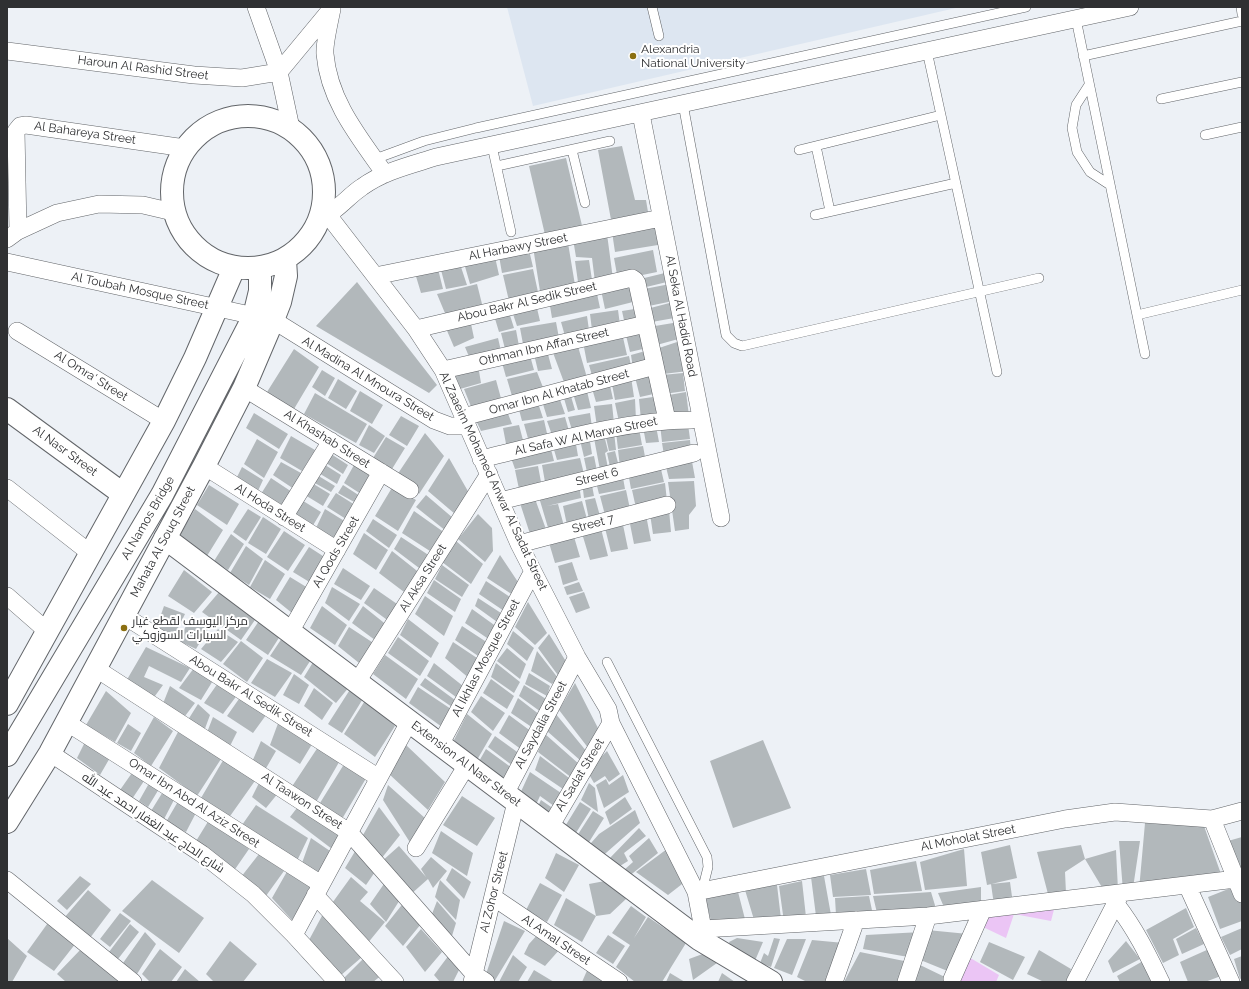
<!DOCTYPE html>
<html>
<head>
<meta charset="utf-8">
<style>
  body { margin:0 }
  #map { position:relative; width:1249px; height:989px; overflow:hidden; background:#edf1f6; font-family:Raleway,sans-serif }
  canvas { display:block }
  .frame { position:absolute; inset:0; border:8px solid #2f3032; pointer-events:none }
</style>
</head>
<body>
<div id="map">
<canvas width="1249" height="989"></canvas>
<div class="frame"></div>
</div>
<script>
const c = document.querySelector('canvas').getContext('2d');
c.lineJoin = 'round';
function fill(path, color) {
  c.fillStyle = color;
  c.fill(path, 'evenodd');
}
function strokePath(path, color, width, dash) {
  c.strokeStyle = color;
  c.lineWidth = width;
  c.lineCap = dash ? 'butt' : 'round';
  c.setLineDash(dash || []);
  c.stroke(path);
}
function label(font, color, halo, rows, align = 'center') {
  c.font = font + ' Raleway,Cairo,sans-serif';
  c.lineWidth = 4;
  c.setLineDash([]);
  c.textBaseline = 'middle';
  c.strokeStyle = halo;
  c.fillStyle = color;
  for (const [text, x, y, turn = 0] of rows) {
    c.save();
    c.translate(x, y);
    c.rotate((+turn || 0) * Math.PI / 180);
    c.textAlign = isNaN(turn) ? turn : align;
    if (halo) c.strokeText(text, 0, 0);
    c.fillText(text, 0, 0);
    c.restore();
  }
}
fill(new Path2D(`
  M507 7H960L533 106Z`), '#dde6f1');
fill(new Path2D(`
  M1056 902 1051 921 1014 914 1006 938 983 927 988 906Z
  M962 953 999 975 996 982H944Z`), '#ebc5f5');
fill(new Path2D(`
  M622 146 635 200H646L649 218 612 225 598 150Z
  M566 158 584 234 546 239 529 166Z
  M660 224 664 244 615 252 612 232Z
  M607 234 613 279 595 282 592 258 576 257 573 239Z
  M568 243 575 285 540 291 533 247Z
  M529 250 533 267 502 273 499 256Z
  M653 250 657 272 618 280 614 258Z
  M495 257 499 275 470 284 464 263Z
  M589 260 592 280 578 282 575 261Z
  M460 264 467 285 446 289 441 270Z
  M438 269 443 289 421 293 415 273Z
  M533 269 538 292 509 301 503 275Z
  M669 272 671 281 638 289 636 280Z
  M633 281 637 301 605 309 601 290Z
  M357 282 437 385 429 393 316 326Z
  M477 284 483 308 447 318 437 294Z
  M670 284 673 301 644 307 639 290Z
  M596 289 600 308 552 318 549 300Z
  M677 301 680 317 646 323 643 310Z
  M536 304 540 321 517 326 512 311Z
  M641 308 644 323 625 325 622 311Z
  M508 309 514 328 499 332 493 312Z
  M618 310 620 325 592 330 590 314Z
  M587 316 589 330 565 336 561 322Z
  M470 319 474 338 454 347 445 326Z
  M556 322 559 338 523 344 520 328Z
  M679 322 682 338 653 346 649 327Z
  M642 328 647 348 630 352 625 331Z
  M516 330 519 346 505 349 501 333Z
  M622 333 627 355 587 363 583 342Z
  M498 338 501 351 470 359 465 347Z
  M683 340 688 371 663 374 656 349Z
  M577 343 588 381 565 385 552 350Z
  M546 347 552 369 538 371 533 350Z
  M294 349 319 367 294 409 267 392Z
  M649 350 653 365 633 369 631 355Z
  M529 352 534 370 506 377 501 359Z
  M629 356 632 370 593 379 589 365Z
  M478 365 481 383 460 389 454 373Z
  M322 370 335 378 325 396 312 387Z
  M537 372 544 390 512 396 507 379Z
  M683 373 685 391 664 394 662 375Z
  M652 374 658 393 640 397 635 377Z
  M631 377 634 397 615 400 611 379Z
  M338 379 357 391 346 409 328 398Z
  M496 380 502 402 472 409 464 389Z
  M609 381 613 399 596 402 591 385Z
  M586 387 591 408 578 410 572 390Z
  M360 391 383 405 372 424 350 411Z
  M686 392 689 416 667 417 663 396Z
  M315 393 367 424 356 443 304 414Z
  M570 393 575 410 568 412 563 395Z
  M660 396 665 417 641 420 639 399Z
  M559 397 565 414 547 417 541 398Z
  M635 399 636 420 619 422 615 403Z
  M537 400 543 418 522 421 518 406Z
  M612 404 614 423 597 427 594 406Z
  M505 406 512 424 481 431 473 414Z
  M254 413 288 434 279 449 246 428Z
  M590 413 592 427 572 430 568 417Z
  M401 416 419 426 407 446 389 435Z
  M565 417 569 431 552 435 547 421Z
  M544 420 548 438 529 442 524 424Z
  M660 424H688L690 439 662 442Z
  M369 425 385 436 374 453 359 445Z
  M519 425 524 444 507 449 503 428Z
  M656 426 659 442 646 443 643 427Z
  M639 428 642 445 618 449 616 432Z
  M603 431 608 451 605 453 608 468 600 470 593 433Z
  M614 432 616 450 609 451 605 433Z
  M425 433 444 456 419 494 395 478Z
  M589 435 592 454 584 457 579 436Z
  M291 436 315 450 302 471 280 458Z
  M386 437 405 448 392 469 373 458Z
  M575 438 578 456 557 460 552 443Z
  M257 439 278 452 264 478 244 464Z
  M690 440 691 452 664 455 662 443Z
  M550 445 554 461 515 469 510 455Z
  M643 446 646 462 620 467 618 450Z
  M615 451 619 467H610L607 453Z
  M328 452 348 465 343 474 323 461Z
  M594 456 597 471 587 472 584 458Z
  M691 456 695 478 669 479 665 463Z
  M449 458 469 493 455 514 428 491Z
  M580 458 584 474 545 482 542 465Z
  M281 462 301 473 294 489 273 475Z
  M322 463 341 475 337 484 317 472Z
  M354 465 372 476 361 494 344 483Z
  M660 465 664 482 631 489 628 472Z
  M538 466 541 482 519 489 515 470Z
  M242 467 263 480 257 493 236 479Z
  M622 472 625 489 599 494 595 478Z
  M317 475 335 486 331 492 313 482Z
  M271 478 292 492 282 508 261 494Z
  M591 480 594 496 584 498 582 482Z
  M694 481 696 506 689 515V529L675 531 668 482Z
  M312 483 330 494 323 506 305 495Z
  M665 483 667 501 636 508 632 490Z
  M579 484 581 498 547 506 558 504 564 526 549 531 538 494Z
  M209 485 239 504 227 525 197 505Z
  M343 485 360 496 356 503 338 493Z
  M393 486 416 500 398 531 375 516Z
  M626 490 630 509 605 515 600 496Z
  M336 493 355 505 346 519 327 507Z
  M426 495 453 518 446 531 416 507Z
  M534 496 547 532 531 537 519 500Z
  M595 498 600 516 589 519 585 500Z
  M300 499 321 512 312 527 291 514Z
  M582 501 587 519 567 525 563 506Z
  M195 509 223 530 207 556 178 538Z
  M248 509 261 517 246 541 233 532Z
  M325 509 346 522 334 540 316 528Z
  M669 510 671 532 653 534 650 514Z
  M414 511 445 533 433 553 402 533Z
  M478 514 492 528 493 551 485 562 458 539Z
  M646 515 651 541 634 544 629 519Z
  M263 517 281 529 266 554 248 543Z
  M373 519 397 535 389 548 366 531Z
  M622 520 628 549 611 552 604 524Z
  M600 525 608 556 590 560 581 530Z
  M572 530 580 557 555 563 547 536Z
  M284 531 305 545 288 571 267 557Z
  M364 533 388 550 376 570 353 554Z
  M231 534 244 544 228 570 214 561Z
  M401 537 430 556 423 571 394 549Z
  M456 541 483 564 471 584 442 562Z
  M246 546 263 559 249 585 230 573Z
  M309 547 326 558 311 583 293 572Z
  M392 551 421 574 408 595 379 573Z
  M500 555 520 585 516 597 487 578Z
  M265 560 285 574 270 599 250 587Z
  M572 562 578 580 563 585 558 566Z
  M442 565 469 585 462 597 435 579Z
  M343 568 370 586 361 600 334 584Z
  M184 570 212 592 194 613 168 596Z
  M290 577 308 588 292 613 276 600Z
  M434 580 461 599 455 612 427 593Z
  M486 581 513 599 507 613 479 594Z
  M579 582 583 591 567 595 564 587Z
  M332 587 360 604 349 621 325 603Z
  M374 588 400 606 390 622 364 603Z
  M220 591 257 617 241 640 202 612Z
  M584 592 590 608 576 613 569 597Z
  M425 596 453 616 444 636 415 614Z
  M478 598 504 615 500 624 475 606Z
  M528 602 547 633 535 645 515 627Z
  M164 606 185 614 173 638 156 629Z
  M322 606 347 625 335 645 310 628Z
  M363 606 388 626 379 643 352 623Z
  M472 609 497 627 490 640 465 623Z
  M191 615 208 629 196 649 179 641Z
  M261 618 282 633 268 655 246 640Z
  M408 619 439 643 431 658 400 635Z
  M462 626 488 643 481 658 455 640Z
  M349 627 378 646 364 667 338 646Z
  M218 629 238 642 221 662 201 649Z
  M513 631 534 648 527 661 507 644Z
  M549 634 570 668 560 678 538 648Z
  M284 635 314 655 301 675 270 656Z
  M398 637 429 661 420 676 388 653Z
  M241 641 263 658 247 682 223 664Z
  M453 642 480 660 470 679 445 658Z
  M146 647 190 668 181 682 149 666 144 677 163 685 152 700 125 683Z
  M507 648 526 664 520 679 497 661Z
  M537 651 558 678 552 684 531 671Z
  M385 655 418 679 406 699 373 674Z
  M267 659 292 673 275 697 251 683Z
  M315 659 349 687 336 703 304 677Z
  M434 663 463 686 456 697 427 676Z
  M496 663 520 682 514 693 491 677Z
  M194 668 214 679 201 700 179 688Z
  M529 673 550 686 547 696 525 684Z
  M294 674 309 685 299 704 283 695Z
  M425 678 455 700 452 707 420 685Z
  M491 679 514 696 507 709 483 693Z
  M218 683 238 694 223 714 204 703Z
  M575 683 602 736 589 749 559 710Z
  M524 685 546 699 541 712 519 696Z
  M170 686 195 703 182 720 162 706Z
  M418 687 451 709 442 727 409 703Z
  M314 688 333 703 322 720 304 706Z
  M351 688 364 697 342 733 328 724Z
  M106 691 131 713 115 742 86 725Z
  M241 696 269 711 253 733 227 716Z
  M481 696 505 713 493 731 471 712Z
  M518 698 540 715 533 728 511 713Z
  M366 699 395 726 375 757 344 734Z
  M198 704 210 715 203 734 186 723Z
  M555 713 587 752 581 761 547 731Z
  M467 714 492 734 477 760 454 740Z
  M509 715 532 732 522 750 499 733Z
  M154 717 173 731 151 766 134 753Z
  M213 717 237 732 228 750 206 735Z
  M280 718 314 741 300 764 270 745Z
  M128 724 141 733 131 751 117 743Z
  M178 732 221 759 197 796 159 768Z
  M545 734 579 764 572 778 538 752Z
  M495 736 520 754 513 766 488 747Z
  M86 740 111 756 100 775 77 758Z
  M763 740 791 808 733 828 710 761Z
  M261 741 276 751 265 770 252 762Z
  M320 744 342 757 315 804 289 791Z
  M406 745 445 782 428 810 389 774Z
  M486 749 512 768 505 782 478 763Z
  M607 751 620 774 609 782 605 776 594 783 587 771Z
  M540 756 569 778 563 789 535 770Z
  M225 757 257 778 228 819 201 798Z
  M346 761 368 775 342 819 320 803Z
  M134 770 146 778 132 799 120 790Z
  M530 772 561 793 554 806 540 796 534 809 518 798Z
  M623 775 629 792 604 808 596 785 606 779 609 785Z
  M152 778 162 784 148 807 139 801Z
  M260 781 279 792 266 808 252 797Z
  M589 783 595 788 598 812 581 800Z
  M388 785 426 819 411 844 383 800Z
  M164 790 175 798 163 821 151 811Z
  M462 796 495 818 477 846 443 825Z
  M625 797 632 809 610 825 605 812Z
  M180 798 198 809 186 832 166 822Z
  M541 800 554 809 550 820 536 810Z
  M580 802 591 809 574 836 564 828Z
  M300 804 342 834 332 849 290 817Z
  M256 805 308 838 296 863 242 825Z
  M379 807 400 835 381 859 363 835Z
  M635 810 640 823 598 860 584 851 599 834Z
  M593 811 604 818 586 847 575 839Z
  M209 820 249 849 231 875 193 846Z
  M1145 823 1204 826 1221 874 1139 890Z
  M639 828 646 836 624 853 628 861 620 866 607 861Z
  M441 831 473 853 467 876 432 853Z
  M1242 837V871L1237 873 1228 841Z
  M311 838 330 851 319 873 302 863Z
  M649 838 658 853 628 877 624 870 633 862 629 856Z
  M1119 841H1140L1133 888 1123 891Z
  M1010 845 1017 878 987 885 981 852Z
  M1081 845 1085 859 1065 872 1066 893 1048 894 1037 852Z
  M399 846 426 877 421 869 431 857 447 871 433 888 428 879 410 895 381 862Z
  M357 848 377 869 366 885 345 868Z
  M667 849 686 881 668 895 636 872Z
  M964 849 967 886 925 890 920 862Z
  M1116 850 1118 890 1103 889 1085 859Z
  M556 853 579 865 564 892 545 878Z
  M259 854 284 871 263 900 241 877Z
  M916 861 922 891 874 894 870 870Z
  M289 868 314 885 292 920 272 898Z
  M452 868 471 882 464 899 446 880Z
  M866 869 871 895 833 897 830 875Z
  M80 876 91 884 67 910 57 901Z
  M824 876 831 915 816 916 811 877Z
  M351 877 368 892 360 901 385 922 367 944 330 906Z
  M152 880 204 918 179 953 122 911Z
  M440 880 460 900 456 920 435 897Z
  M610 880 626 899 610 914 596 916 589 884Z
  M386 881 401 898 386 922 370 904Z
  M802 881 806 917 784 922 779 886Z
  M1010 882 1013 904 994 905 991 884Z
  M540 883 562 895 547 922 526 910Z
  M777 885 781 919 755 923 745 890Z
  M1236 886 1242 904V921L1220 929 1208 897Z
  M981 887V905L946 912 938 893Z
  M737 888 746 923 711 921 704 893Z
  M88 890 111 910 90 938 64 918Z
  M931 892 937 912 877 913 873 896Z
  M869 896 873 915H836L835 898Z
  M566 898 596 916 582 942 554 925Z
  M405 901 421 924 403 946 385 926Z
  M437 901 456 923 451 939 432 914Z
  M631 906 646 917 634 938 648 917 686 943 662 982H635L616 967 630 945 612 933Z
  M1186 908 1194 927 1173 939 1179 955 1163 963 1146 930Z
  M120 913 131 921 110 947 100 939Z
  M323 914 362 957 340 976 309 940Z
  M50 920 76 943 54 971 27 952Z
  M504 921 525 931 494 982 485 977Z
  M130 924 139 932 118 959 109 952Z
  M1196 928 1204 944 1182 954 1176 939Z
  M1242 928V949L1230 955 1221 937Z
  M421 929 442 952 425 972 406 947Z
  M927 930 968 934 950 972 918 959Z
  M145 932 156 944 137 974 123 963Z
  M921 932 914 958 863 949 866 935Z
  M539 933 560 949 545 966 524 954 529 944Z
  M608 935 625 946 613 964 596 953Z
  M7 938 27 956 12 982H7Z
  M737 938 763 942 754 963 733 953 729 942Z
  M774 938 780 939 771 967 760 963 764 953 768 956Z
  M787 939H806L792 975 774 968Z
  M812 940 844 943 832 982H807L797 977Z
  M230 941 257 964 243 982H214L206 974Z
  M1126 941 1140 959 1113 973 1108 961Z
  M989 942 1025 957 1013 980 980 962Z
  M82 948 124 982H66L57 974Z
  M160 949 182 967 171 982H150L142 974Z
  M1209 949 1221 976 1205 982H1188L1180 962Z
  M1039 950 1071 969 1066 982H1044L1027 974Z
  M708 952 717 963 693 980 689 959Z
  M860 952 909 962 902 982H844Z
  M449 955 460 968 453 982H440L434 975Z
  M513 955 527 967 518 982H499Z
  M366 956 382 975 373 982H346L343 979Z
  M1242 956V978L1240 979 1234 959Z
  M1143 961 1156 982H1120L1117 976Z
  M918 964 949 979 948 982H915Z
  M589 966 611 982H582Z
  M185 969 200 982H176Z
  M534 970 554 982H527Z
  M670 973 685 982H666Z
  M722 973 735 982H718Z`), '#b2b8bb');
const service = new Path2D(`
  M652 7 659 36
  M1241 7 1242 14
  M1076 19 1145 354
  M927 51 997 372
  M1083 56 1242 21
  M1089 85 1076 105 1072 128 1077 152 1090 172 1110 185
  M1161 99 1242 82
  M683 104 726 335 734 343 742 346 1039 278
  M1205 135 1242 127
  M492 146 511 232
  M816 146 830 211
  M572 150 585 203
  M799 150 941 115
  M375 159 424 141 476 128 1026 7
  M497 166 610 141
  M815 215 956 183
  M1137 315 1242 290
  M607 662 707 857 708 867 702 891`);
const minor = new Path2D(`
  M256 7 279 72 291 128
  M332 9C330 20 324 44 325 54 329 101 359 137 385 174
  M7 51 194 75 242 78 279 72 332 8
  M641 114 721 518
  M328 215 416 329 443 370 519 544 577 657 608 709 611 723 696 892 703 929 699 939
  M320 218C337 212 348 196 362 187 384 171 411 165 436 157L1130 7
  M18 231 16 131 20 126 26 125 185 148
  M7 239 18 231 57 213 99 204 143 205 173 212
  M7 262 273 320 434 420 450 426H467
  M375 276 661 218
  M416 329 632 278 635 280 637 283 667 420
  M17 331 164 421
  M443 370 646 324
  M244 388 410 490
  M463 417 655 366
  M481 459C549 443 623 420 692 420
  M204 466 337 550
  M7 488 90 553
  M500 501 694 453
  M284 517 331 441
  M519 544 667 505
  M7 596 47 631
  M123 615 379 778
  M290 632 381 472
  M95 668 349 832 474 974 486 982
  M357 682 489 474
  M66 722 321 884
  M440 745 533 571
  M50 753 202 854 253 894 294 935 337 982
  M505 794 577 657
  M1212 819 1242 894
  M550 827 611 723
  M416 848 467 765
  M7 880 133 982
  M1187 885 1231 982
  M696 892 1065 819 1115 812 1212 819 1242 811
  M315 895 395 982
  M493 897 619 982
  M1116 904C1136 930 1147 953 1161 982
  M703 929 928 916 1236 879
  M294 935 409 722
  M952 979 983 909
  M472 982 516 802
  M834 982 856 920
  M906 982 928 916
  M1075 982 1121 893`);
const tertiary = new Path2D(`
  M172 192a76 76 0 1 1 152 0a76 76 0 1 1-152 0Z
  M7 409 123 494
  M165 538 699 939 771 982
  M7 704 164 421 195 358 234 268
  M7 755 162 495 254 316 260 291V268
  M7 822 50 753 204 466 244 388 273 320 280 302 286 276 285 260`);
strokePath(service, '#626569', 10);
strokePath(minor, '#626569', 18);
strokePath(tertiary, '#626569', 24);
strokePath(service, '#fff', 9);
strokePath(minor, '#fff', 17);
strokePath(tertiary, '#fff', 22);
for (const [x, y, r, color] of [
  [633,56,4,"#8b6f11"],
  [124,628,4,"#8b6f11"]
]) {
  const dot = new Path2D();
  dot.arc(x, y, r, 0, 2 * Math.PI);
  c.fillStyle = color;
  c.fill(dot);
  strokePath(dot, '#fff', 1.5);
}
label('12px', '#2f3032', '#fff', [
  ["Alexandria",641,49],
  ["National University",641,63],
  ["مركز اليوسف لقطع غيار",132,621],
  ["السيارات السوزوكي",132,635]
], 'left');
label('12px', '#2f3032', '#fff', [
  ["Haroun Al Rashid Street",143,68,7],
  ["Al Bahareya Street",85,133,8],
  ["Al Harbawy Street",518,247,-11],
  ["Al Toubah Mosque Street",140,291,12],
  ["Abou Bakr Al Sedik Street",527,302,-13],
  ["Al Seka Al Hadid Road",681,316,79],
  ["Othman Ibn Affan Street",544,347,-13],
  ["Al Omra' Street",91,376,32],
  ["Al Madina Al Mnoura Street",368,379,31],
  ["Omar Ibn Al Khatab Street",559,392,-15],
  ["Al Safa W Al Marwa Street",586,436,-12],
  ["Al Khashab Street",327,439,32],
  ["Al Nasr Street",65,451,36],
  ["Street 6",597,477,-14],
  ["Al Zaaeim Mohamed Anwar Al Sadat Street",493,481,65],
  ["Al Hoda Street",270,508,32],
  ["Al Namos Bridge",148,518,-60],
  ["Street 7",593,524,-15],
  ["Mahata Al Souq Street",163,542,-62],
  ["Al Qods Street",336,552,-60],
  ["Al Aksa Street",423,578,-58],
  ["Al Ikhlas Mosque Street",486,658,-62],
  ["Abou Bakr Al Sedik Street",251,696,32],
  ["Al Saydalia Street",541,725,-62],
  ["Extension Al Nasr Street",466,764,37],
  ["Al Sadat Street",580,775,-59],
  ["Al Taawon Street",302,801,33],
  ["Omar Ibn Abd Al Aziz Street",194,803,33],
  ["شارع الحاج عبد الغفار احمد عبد الله",153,823,34],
  ["Al Moholat Street",968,838,-11],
  ["Al Zohor Street",494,892,-76],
  ["Al Amal Street",556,940,34]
]);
</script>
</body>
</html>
